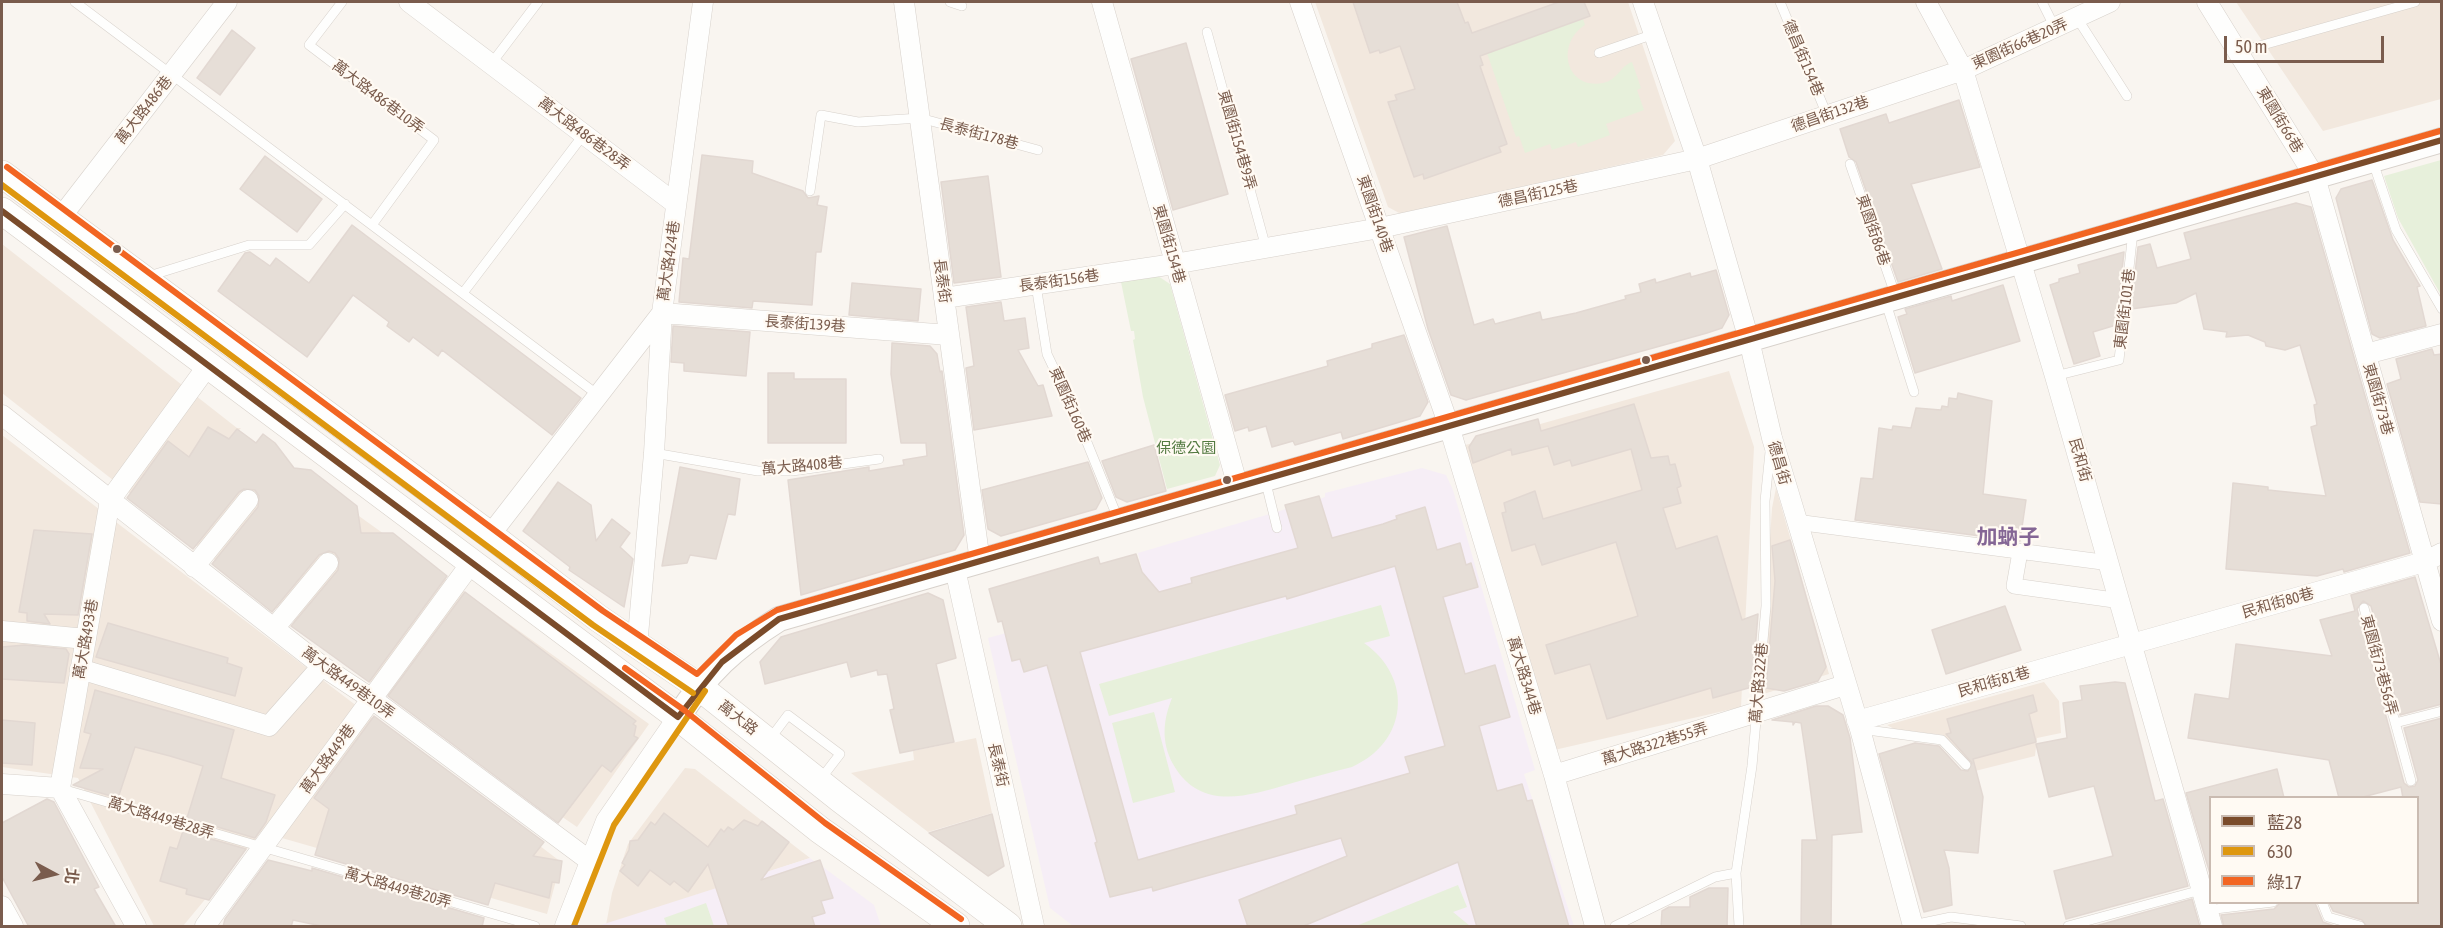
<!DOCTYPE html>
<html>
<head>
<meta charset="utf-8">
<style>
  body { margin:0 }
  #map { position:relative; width:2443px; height:928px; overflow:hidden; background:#f9f5f0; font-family:"Asap Condensed","Noto Sans TC",sans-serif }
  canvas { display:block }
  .frame { position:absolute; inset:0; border:3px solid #7a5c4d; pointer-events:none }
  .legend { position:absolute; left:2209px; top:796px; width:210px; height:108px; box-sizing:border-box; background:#fffaf3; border:2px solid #cabbb1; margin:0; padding:8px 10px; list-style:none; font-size:18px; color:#7a5c4d }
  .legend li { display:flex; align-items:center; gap:12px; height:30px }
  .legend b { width:30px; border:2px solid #cabbb1 }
  .north { position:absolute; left:24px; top:844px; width:60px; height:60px; -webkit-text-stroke:4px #fffaf3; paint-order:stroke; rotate:97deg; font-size:16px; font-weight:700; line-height:24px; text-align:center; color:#7a5c4d }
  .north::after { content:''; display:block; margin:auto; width:21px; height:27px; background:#7a5c4d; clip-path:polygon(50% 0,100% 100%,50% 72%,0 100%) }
  .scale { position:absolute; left:2224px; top:36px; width:160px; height:27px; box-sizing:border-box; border:3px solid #7a5c4d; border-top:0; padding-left:8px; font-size:18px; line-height:21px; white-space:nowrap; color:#7a5c4d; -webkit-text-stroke:4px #fffaf3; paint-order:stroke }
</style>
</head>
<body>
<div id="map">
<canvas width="2443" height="928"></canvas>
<div class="frame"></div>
<ul class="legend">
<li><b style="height:8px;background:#7a4b2a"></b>藍28</li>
<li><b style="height:8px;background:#de970f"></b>630</li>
<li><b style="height:8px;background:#f26522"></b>綠17</li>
</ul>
<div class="north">北</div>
<div class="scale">50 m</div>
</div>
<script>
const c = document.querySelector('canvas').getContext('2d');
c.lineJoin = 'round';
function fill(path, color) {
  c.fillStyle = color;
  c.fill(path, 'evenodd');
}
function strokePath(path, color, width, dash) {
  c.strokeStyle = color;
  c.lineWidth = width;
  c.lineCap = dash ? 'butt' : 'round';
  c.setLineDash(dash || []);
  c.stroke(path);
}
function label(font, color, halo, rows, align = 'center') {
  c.font = font + ' "Asap Condensed","Noto Sans TC",sans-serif';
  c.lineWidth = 4.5;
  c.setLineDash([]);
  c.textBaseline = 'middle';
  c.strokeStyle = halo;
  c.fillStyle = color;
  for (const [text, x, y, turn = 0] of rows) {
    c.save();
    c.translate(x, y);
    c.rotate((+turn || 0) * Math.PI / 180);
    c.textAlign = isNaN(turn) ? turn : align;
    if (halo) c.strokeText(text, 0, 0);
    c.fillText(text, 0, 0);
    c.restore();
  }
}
fill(new Path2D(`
  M1315 2H1628L1675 141 1663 155 1401 214 1388 207Z
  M2236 2H2441V99L2323 131Z
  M2 244 237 428H241L239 430 649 724 577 827 405 709 2 393Z
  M1729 371 1754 447 1741 707 1550 751 1462 446Z
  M2 435 561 862 547 914 261 832 183 926H154L78 778 2 767Z
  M1776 488 1829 674 1760 695 1772 508Z
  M2044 682 2059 701 2061 733 2037 738 2035 756 1975 771 1943 735 1894 729 1887 725Z
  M976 738 992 813 928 832 851 773 914 760 913 751Z
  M685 768 695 769 810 858 606 925 612 893 628 844Z`), '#f2e8de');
fill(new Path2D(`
  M1422 468 1446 475 1453 490 1535 770 1524 774 1574 926H1073L1050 908 988 638 1148 594 1138 553 1273 513 1286 509 1285 505 1319 496 1320 499 1325 497V493Z
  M810 858 815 862 820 860 823 867 874 905 881 926H598Z`), '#f6eef6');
fill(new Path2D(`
  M1583 19 1585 25C1555 44 1566 90 1603 83 1618 80 1620 66 1632 62L1641 88 1637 90 1644 110 1606 124 1610 135 1578 147 1576 142 1552 150 1550 144 1525 153 1519 136 1516 137 1487 53Z
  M2441 160H2442L2441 295 2398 218 2384 176Z
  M1158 276 1170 284 1220 465 1215 476 1167 489 1143 397 1133 340 1135 339 1134 331H1131L1121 282Z
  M1381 605 1390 636 1364 643C1414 678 1408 742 1352 767 1331 772 1310 778 1289 784 1248 796 1200 812 1173 764 1161 742 1163 720 1172 698L1109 716 1099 684Z
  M1154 712 1175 792 1133 803 1112 723Z
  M1458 885 1467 907 1453 912 1470 926H1356Z
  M706 903 714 926H667L664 918Z`), '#e7f0db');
const building = new Path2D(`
  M1353 2H1457L1465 23 1468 22 1472 33 1559 2H1584L1590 16 1480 56 1483 65 1480 66 1507 144 1499 147 1501 152 1424 179 1423 174 1414 177 1388 102 1397 100 1395 95 1415 89 1400 46 1380 53 1379 50 1370 53Z
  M232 30 255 48 220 95 197 78Z
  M1186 43 1228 194 1173 210 1131 59Z
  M1959 100 1980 167 1911 184 1942 269 1898 282 1856 162 1849 157 1840 129 1886 114 1889 123Z
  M702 155 753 161 752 173 803 191 808 198 819 196 817 205 827 207 821 252H816L812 305 753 301 752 308 679 302 683 258 689 259Z
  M265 156 322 199 297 232 240 189Z
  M988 176 1001 277 954 283 941 182Z
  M2372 180 2393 240 2420 286 2417 287 2426 326 2380 338 2372 334 2336 198 2341 189Z
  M2296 203 2311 207 2410 553 2344 572 2343 569 2317 576 2226 569 2233 483 2268 487V490L2326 496 2311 427 2317 425 2314 405 2317 404 2300 345 2285 350 2266 346 2265 342 2248 335 2226 337 2227 332 2204 329 2196 293 2176 303 2131 309 2138 247 2150 244 2157 268 2191 259 2184 233Z
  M352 225 581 398 552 435 442 350 438 356 413 337 409 342 387 326 389 322 353 295 307 357 218 291 245 253 250 252 270 266 276 258 309 283Z
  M1447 226 1474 325 1493 319 1495 324 1540 312 1542 320 1576 313 1626 299 1625 296 1641 292 1639 284 1655 279 1656 283 1690 273 1691 277 1716 270 1729 315 1722 328 1707 333 1466 400 1451 395 1428 329 1404 237Z
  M2124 252 2116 325 2093 332 2100 356 2074 364 2050 285 2059 282V279L2080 273 2078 265Z
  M852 283 921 289 918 321 849 315Z
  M2003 285 2020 341 1915 373 1898 317 1907 314 1905 309 1951 296 1952 301Z
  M1001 302 1004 321 1025 318 1029 348 1018 350 1038 386 1043 385 1052 416 974 430 966 368 974 366 966 307Z
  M673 326 750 332 746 376 684 371V363L671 362Z
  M1404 335 1428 402 1420 416 1343 439 1341 432 1295 445 1293 441 1272 447 1266 426 1249 431 1248 427 1235 431 1225 395 1328 366 1327 361 1372 348V344Z
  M892 343 930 346 937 354 940 372 942 371 964 535 955 550 801 595 788 480 869 467V471L904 465 903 460 927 456 926 443H901L891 374Z
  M2432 349 2434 355 2442 354V504L2420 502 2387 384 2401 379 2396 359Z
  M768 373H794V379H846V443H768Z
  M1958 393 1992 401 1983 494 2026 500 2020 541 1855 520 1861 478 1873 479 1879 428 1892 430 1893 426 1911 428 1916 408 1941 410 1942 406 1948 407 1949 398 1957 399Z
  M1634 404 1651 458 1668 456 1670 465 1675 464 1681 486 1677 488 1681 503 1663 508 1676 549 1717 536 1742 620 1758 614 1752 687 1713 698 1711 688 1607 719 1590 664 1555 674 1546 645 1638 616 1616 542 1542 565 1535 544 1512 551 1502 513 1506 512 1504 503 1535 491 1543 519 1642 490 1631 449 1572 466 1570 460 1554 465 1548 446 1512 455 1511 449 1473 463 1469 447 1476 436 1527 422 1538 419 1541 431Z
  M208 427 229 439 237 429 256 443 263 434 275 443 294 468 311 470 357 506 361 533H393L447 576 369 682 291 626 338 570 339 559 335 553 329 551 319 555 272 612 212 564 258 507 259 496 255 490 244 489 239 492 193 549 127 498 168 441 189 457Z
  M1154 445 1166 491 1127 502 1116 497 1102 461Z
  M1088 462 1102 498 1096 509 1001 536 988 529 982 490Z
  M680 467 740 479 735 515 728 514 716 559 690 555 687 563 662 566Z
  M558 482 591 505 596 541 612 519 630 533 620 547 633 559 624 607 569 570 570 567 523 531Z
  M1319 496 1332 538 1383 524 1397 519 1396 516 1425 507 1437 550 1460 543 1466 565 1471 563 1478 587 1443 597 1465 674 1495 665 1510 717 1479 726 1497 791 1522 784 1527 801 1532 800 1569 927H1477L1458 862 1301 927H1248L1239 900 1347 856 1341 838 1153 891 1152 887 1110 897 1095 843 1097 842 1047 665 1024 672 1020 659 1012 661 1002 621 998 622 989 589 1098 557 1100 564 1136 554 1142 572 1159 592 1192 583 1191 578 1298 548 1285 505ZM1395 566 1445 746 1405 757 1410 773 1295 806 1297 814 1138 860 1080 652 1286 596 1287 599Z
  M34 530 92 534 78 615 44 614 50 624 27 621V613L19 612Z
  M1790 540 1826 667 1818 681 1784 691 1766 688 1775 581 1772 546Z
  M2415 577 2442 668V704L2400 715 2371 606 2363 601 2357 609 2404 783 2409 787 2415 786 2418 780 2404 728 2442 718V927H2367L2362 920 2333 911 2329 903H2418V798H2403L2401 787 2359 798H2339L2329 760 2188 738 2195 694 2229 699 2236 644 2332 656 2320 620 2355 611 2351 595Z
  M465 592 636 721 633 724 636 726 634 736 638 738 611 772 602 765 558 823 388 696Z
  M928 593 943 600 956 658 936 664 954 742 900 753 890 710 894 709 887 674 878 675 877 670 851 677 847 662 765 684 760 662 781 637Z
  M2005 606 2021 650 1946 674 1932 630Z
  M108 623 228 658 227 663 242 668 235 696 96 657Z
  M25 645 66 649 69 654 64 683 2 679V647Z
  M2115 682 2125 683 2155 801 2163 799 2188 886 2066 919 2054 871 2113 856 2094 786 2049 797 2036 744 2067 738 2063 703 2082 700 2080 686Z
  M95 690 234 730 221 778 275 795 266 822 255 838 187 818 203 766 170 756 135 747 118 798 73 785 103 769 80 768 91 734 84 732Z
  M2033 695 2037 711 2029 714 2036 742 1973 759 1983 797 1978 853 1944 850 1949 868 1952 905 1924 912 1879 754 1915 743 1939 746 1961 770 1968 771 1972 763 1946 734 1951 733 1947 719Z
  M1816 706H1828L1843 715 1850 738 1862 832 1832 835 1831 927H1801L1802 840H1817L1807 763 1801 723 1795 722 1793 725V722L1772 720Z
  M374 716 544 842 533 856 562 861 559 883 552 882 549 898 495 883 488 905 315 855 329 809 314 798Z
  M2 720 35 723 32 765 2 763Z
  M2277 769 2284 798H2211V877L2186 793Z
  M47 799 54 802 99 887 94 889 116 927H29L2 877V823Z
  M664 813 708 847 721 829 724 832 728 827 733 830 744 820 758 826 762 821 789 842 761 880 820 860 833 898 821 901 825 913 812 917 815 927H729L708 864 688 892 674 881 670 885 650 870 638 886 620 871 625 865 622 863 629 850 630 841 638 840 651 822 655 825Z
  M992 814 1004 866 988 876 929 833Z
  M183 831 246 849 209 900 186 894 187 889 160 881 170 847 177 849Z
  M268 860 312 871V868L484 918 482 927H326L293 920 291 927H223L225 919Z
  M1709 888H1728L1727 927H1661L1662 911 1669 907H1690V897Z
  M2192 899 2200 927H2092Z
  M2280 903H2315L2323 922 2337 927H2224L2221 915 2274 909Z`);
fill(building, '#e6ded7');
strokePath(building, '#e2d8d2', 1.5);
const service = new Path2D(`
  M75 2 598 395
  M342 2 309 45 434 140 372 225
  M950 2 962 6
  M1780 2 1827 115
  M2042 2 2055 28
  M2077 18 2127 96
  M1207 32 1266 248
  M2238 52 2415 2
  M1599 53 1654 34
  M491 64 538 2
  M2373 162 2396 230 2442 309
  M1850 164 1896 297
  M810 191 821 115 858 122 920 118 1038 150
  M149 276 249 245H309L345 204
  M1036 285 1047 354 1075 413 1119 521
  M463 293 584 134
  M1886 303 1914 392
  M2055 376 2119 360 2133 231
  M654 453 758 471H792L879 459
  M1265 479 1277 528
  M2364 608 2411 781
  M2395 723 2442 711
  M1860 729 1942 740 1966 765
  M770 739 788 715 840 754 820 780
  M62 789 535 926
  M2322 902 2328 917 2360 926
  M2207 910 2273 902
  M1913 925 1951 917 2021 926
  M1615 926 1715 877 1736 873
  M1739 926 1736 873 1752 766 1766 606 1765 501 1770 452
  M2068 926 2201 890`);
const pedestrian = new Path2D(`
  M1796 522 2110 563
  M2020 552 2014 586 2121 601`);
const minor = new Path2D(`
  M409 2 676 204
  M904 2 980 562
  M1102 2 1238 487
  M1300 2 1449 426 1554 775 1595 926
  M1643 2 1697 159 1749 340 1772 438 1860 729 1913 926
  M1926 2 1963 70 2055 376 2212 926
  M2207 2 2315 177 2442 621
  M61 217 227 2
  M944 298 1174 264 1380 228 1697 159 1963 70 2110 2
  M662 313 949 335
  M2366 354 2442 334
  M2 415 322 666 372 699 590 861
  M490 535 662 313
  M194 567 248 500
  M955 569 1034 926
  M275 627 328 563
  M2 631 86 639
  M637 647 654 453 662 313 703 2
  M80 669 269 726 322 666
  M1857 721 2424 562 2442 553
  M1554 775 1845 685
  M2 784 60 788
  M2 906 13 926
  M136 926 60 788 110 500 209 364
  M205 926 472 562
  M565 926 606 821 678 717`);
const tertiary = new Path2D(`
  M678 717C708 672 733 648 779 619L2442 140`);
const secondary = new Path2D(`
  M2 174 490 535 598 618 698 686 839 798 1008 926
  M2 211 678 717 820 830 956 926`);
strokePath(service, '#d7d1cb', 10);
strokePath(pedestrian, '#d7d1cb', 16);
strokePath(minor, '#d7d1cb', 21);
strokePath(tertiary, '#d7d1cb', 26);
strokePath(secondary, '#d9d2cb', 28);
strokePath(service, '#fefefd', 9);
strokePath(pedestrian, '#fefefd', 15);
strokePath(minor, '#fefefd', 20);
strokePath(tertiary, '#fefefd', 24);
strokePath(secondary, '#fefefd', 27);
strokePath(new Path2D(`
  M2 211 678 717 722 662 779 619 2442 140`), '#7a4b2a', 6);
strokePath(new Path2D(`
  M2 185 593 625 693 693
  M574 926 614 825 705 691`), '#de970f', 6);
strokePath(new Path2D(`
  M7 167 603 611 697 674 736 635 777 610 2440 131
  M625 668 684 710 825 823 961 919`), '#f26522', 6);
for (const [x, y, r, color] of [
  [117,249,5,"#7a5c4d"],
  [1646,360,5,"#7a5c4d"],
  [1227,480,5,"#7a5c4d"]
]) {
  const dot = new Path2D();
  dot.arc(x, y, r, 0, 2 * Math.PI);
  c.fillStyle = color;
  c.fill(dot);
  strokePath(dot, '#fffaf3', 2);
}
label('15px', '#7a5c4d', '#fffaf3', [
  ["東園街66巷20弄",2020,44,-24],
  ["德昌街154巷",1803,58,67],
  ["萬大路486巷10弄",378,97,37],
  ["萬大路486巷",144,110,-52],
  ["德昌街132巷",1830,114,-19],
  ["東園街66巷",2280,120,59],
  ["萬大路486巷28弄",584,134,37],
  ["長泰街178巷",979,134,15],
  ["東園街154巷9弄",1237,140,74],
  ["德昌街125巷",1538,194,-12],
  ["東園街140巷",1375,214,71],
  ["東園街86巷",1873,230,71],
  ["東園街154巷",1169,244,74],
  ["萬大路424巷",669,261,-82],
  ["長泰街",942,281,82],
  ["長泰街156巷",1059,281,-8],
  ["東園街101巷",2125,309,-83],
  ["長泰街139巷",805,324,4],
  ["東園街73巷",2378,399,74],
  ["東園街160巷",1070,405,66],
  ["民和街",2080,460,74],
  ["德昌街",1779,463,74],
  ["萬大路408巷",802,466,-5],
  ["民和街80巷",2278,603,-16],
  ["萬大路493巷",86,639,-80],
  ["東園街73巷56弄",2379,665,75],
  ["萬大路344巷",1524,676,73],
  ["民和街81巷",1994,682,-16],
  ["萬大路449巷10弄",348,683,36],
  ["萬大路322巷",1759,683,-85],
  ["萬大路",738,718,38],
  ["萬大路322巷55弄",1655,744,-17],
  ["萬大路449巷",328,759,-54],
  ["長泰街",998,765,77],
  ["萬大路449巷28弄",161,818,17],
  ["萬大路449巷20弄",398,888,16]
]);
label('15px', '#537a41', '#fffaf3', [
  ["保德公園",1186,448]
]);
label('bold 21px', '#846695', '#fffaf3', [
  ["加蚋子",2008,537]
]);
</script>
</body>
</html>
